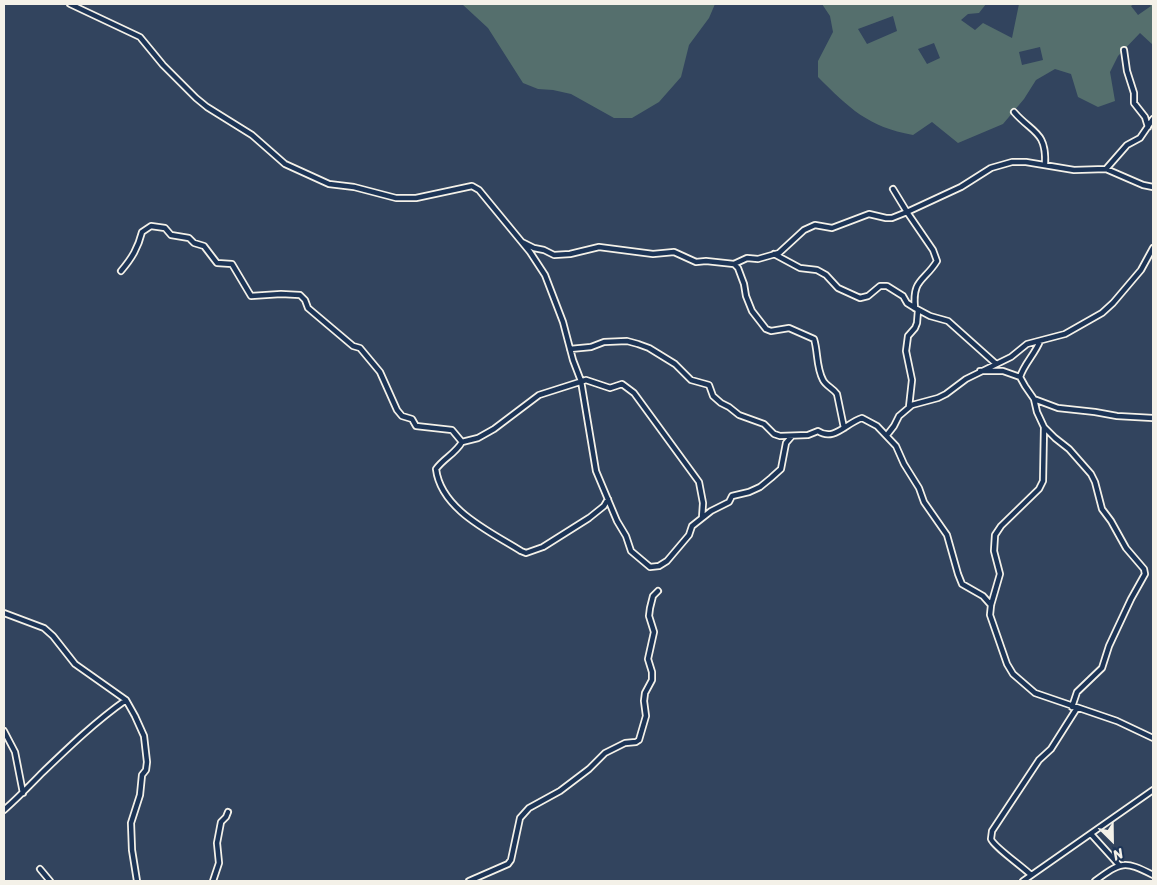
<!DOCTYPE html>
<html>
<head>
<meta charset="utf-8">
<style>
  body { margin:0 }
  #map { position:relative; width:1157px; height:885px; overflow:hidden; background:#32445e; font-family:Sriracha,sans-serif }
  canvas { display:block }
  .frame { position:absolute; inset:0; border:5px solid #f4f1e8; pointer-events:none }
  .north { position:absolute; left:1087px; top:815px; width:50px; height:50px; -webkit-text-stroke:4px #1d3557; paint-order:stroke; rotate:157deg; font-size:14px; font-weight:700; line-height:20px; text-align:center; color:#f4f1e8 }
  .north::after { content:''; display:block; margin:auto; width:18px; height:22px; background:#f4f1e8; clip-path:polygon(50% 0,100% 100%,50% 72%,0 100%) }
</style>
</head>
<body>
<div id="map">
<canvas width="1157" height="885"></canvas>
<div class="frame"></div>
<div class="north">N</div>
</div>
<script>
const c = document.querySelector('canvas').getContext('2d');
c.lineJoin = 'round';
function fill(path, color) {
  c.fillStyle = color;
  c.fill(path, 'evenodd');
}
function strokePath(path, color, width, dash) {
  c.strokeStyle = color;
  c.lineWidth = width;
  c.lineCap = dash ? 'butt' : 'round';
  c.setLineDash(dash || []);
  c.stroke(path);
}
fill(new Path2D(`
  M462 4H715L709 18 689 45 681 77 659 102 632 118H614L571 94 553 90 538 89 523 83 488 28Z
  M822 4H986L979 13 968 14 961 20 975 30 983 23 1012 38 1019 4H1134L1131 6 1138 15 1151 6 1149 4H1153V45L1140 33 1118 56 1110 72 1115 101 1098 107 1078 97 1071 74 1055 69 1036 80 1024 99 1003 124 958 143 932 122 913 135C868 127 849 108 818 77V61L833 32 830 16ZM893 16 897 31 867 44 858 29ZM934 43 940 58 927 64 918 49ZM1040 47 1043 60 1022 65 1019 52Z`), '#556f6d');
const street = new Path2D(`
  M70 4 140 37 163 65 196 98 207 107 252 135 285 164 329 184 354 187 396 198H416L472 186 479 190 530 252 545 275 563 322 573 360 581 381 596 471 617 521 626 536 631 551 650 567 659 566 667 561 689 535 692 526 711 511 729 502 732 496 749 492 760 487 771 478 781 469 786 443 792 436
  M1124 50 1127 71 1134 93V103L1145 117 1148 127
  M1014 112C1032 133 1047 131 1045 165
  M1106 169 1127 145 1140 138 1153 119
  M522 242 534 248 544 250 554 255 570 254 599 247 653 254 674 252 696 262 706 261 734 264 738 268 744 284 746 296 752 311 766 329 771 331 789 328 814 339C818 351 816 367 823 380 826 386 833 388 837 394L844 428
  M774 254 800 268 817 270 826 275 838 288 860 298 868 296 880 286H887L903 296 907 303 915 308 930 316 948 321 995 363
  M734 264 747 258 758 259 779 253 804 230 815 225 832 228 869 214 886 218H892L907 212 893 189
  M121 271C132 258 138 248 142 232L151 226 165 228 171 235 189 238 194 243 204 246 217 263 232 264 251 296 281 294 300 295 305 300 308 308 353 346 360 348 380 372 397 410 402 416 412 419 416 426 452 430 462 442 478 438 494 429 539 395 586 380 610 388 622 384 634 393 699 482 703 503 702 518
  M915 308C912 279 924 282 937 261L933 250 907 212 961 187 991 168 1012 162H1026L1074 170 1106 169 1143 185 1153 187
  M570 349 591 347 604 342 627 341 638 344 649 348 675 364 691 380 709 385 713 396 721 403 729 407 739 415 764 424 774 434 780 436 808 435 818 431C834 442 846 423 862 418L877 426 896 446 904 464 919 488 924 502 947 535 958 574 962 584 983 596 991 605
  M980 371H1003L1020 377 1025 386 1034 399 1037 412 1044 427 1043 481 1039 489 1001 526 995 535 994 551 1000 574 991 605 990 615 1007 664 1013 674 1035 693 1117 721 1153 738
  M1020 377C1024 364 1035 354 1040 341
  M1034 399 1058 408 1095 412 1117 416 1153 418
  M909 407 912 380 906 351 908 336 915 328 917 323 918 310
  M1044 427 1055 438 1069 449 1091 474 1095 482 1102 509 1111 521 1126 548 1144 569 1145 574 1131 599 1109 646 1102 668 1077 692 1072 707
  M887 435 894 426 899 416 912 405 938 398 946 394 966 379 1011 357 1027 344 1065 334 1102 313 1113 303 1141 270 1153 248
  M462 442C455 454 444 458 436 469 441 510 491 532 521 551L526 553 543 547 589 518 604 506 608 499
  M4 613 44 628 53 636 75 664 126 700 135 716 144 736 147 762 146 770 142 775 140 795 131 823 132 850 137 881
  M4 731 15 752 23 793
  M4 810C18 798 30 785 43 772 69 747 96 721 126 700
  M1091 834 1119 865
  M40 869 50 881
  M1031 875C1023 867 993 846 991 839 991 838 992 832 992 831L1039 760 1051 749 1077 708
  M213 881 219 863 217 843 221 822 226 817 228 812
  M469 881 508 864 511 860 520 818 529 808 560 791 589 769 605 753 625 743 636 742 639 740 646 716 644 701 645 693 652 680V672L648 659 654 632 649 616 650 608 653 596 658 591
  M1023 881 1153 790
  M1095 881C1121 862 1124 860 1153 875`);
strokePath(street, '#f4f1e8', 8);
strokePath(street, '#1d3557', 4.5);
</script>
</body>
</html>
